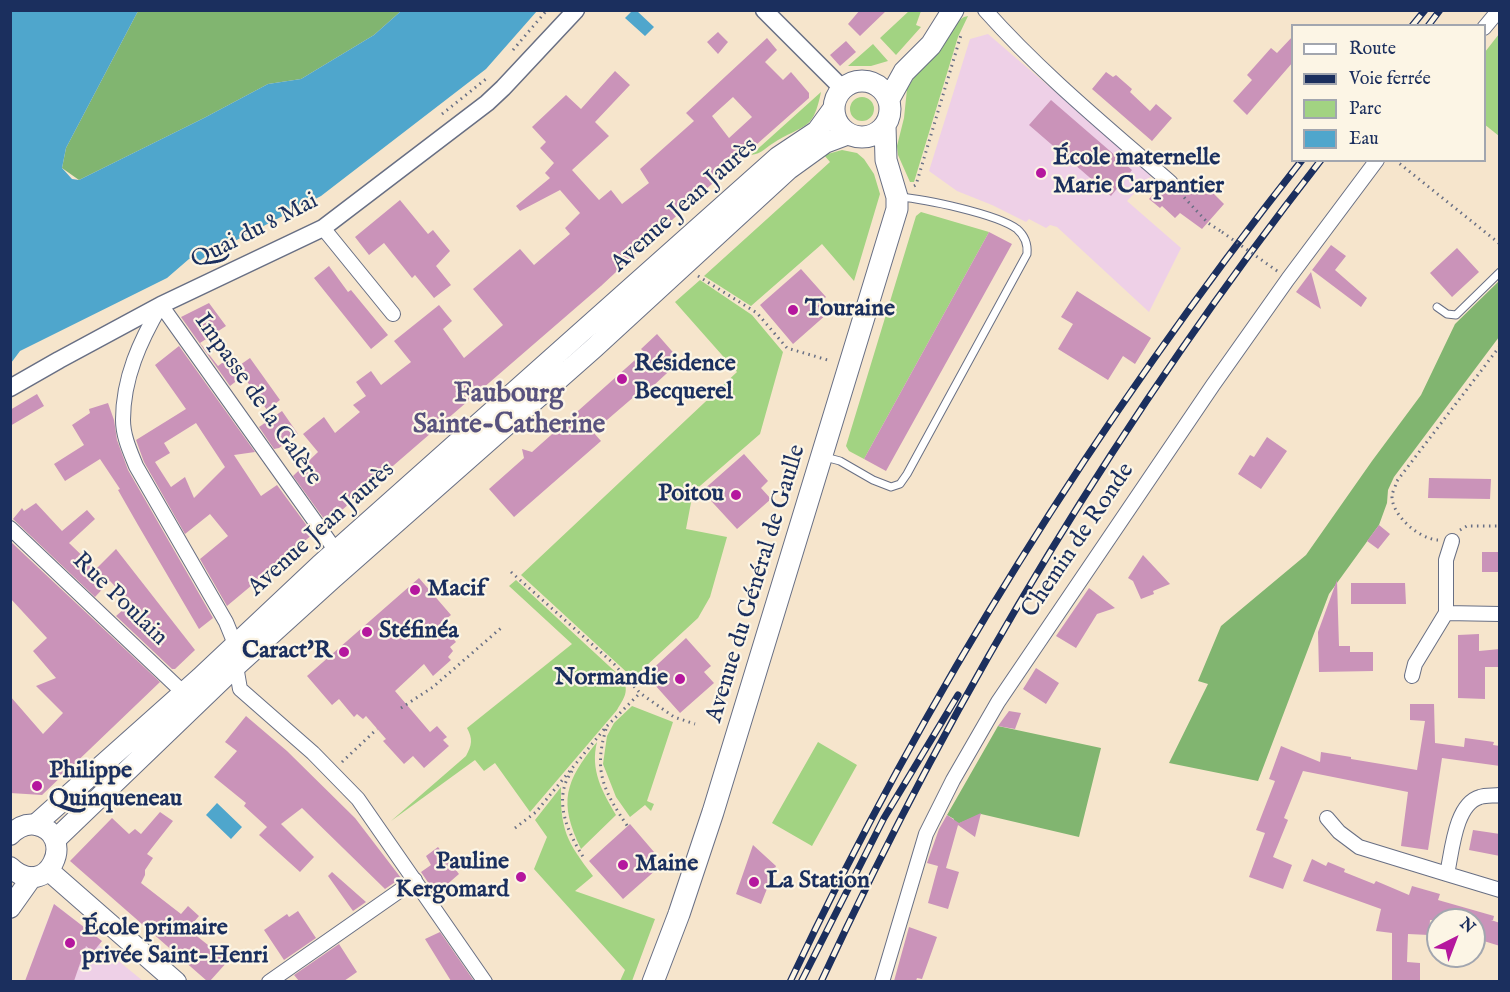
<!DOCTYPE html>
<html>
<head>
<meta charset="utf-8">
<style>
  body { margin:0 }
  #map { position:relative; width:1510px; height:992px; overflow:hidden; background:#f6e5cc; font-family:"IM FELL English",serif }
  canvas { display:block }
  .frame { position:absolute; inset:0; border:12px solid #1b2f5e; pointer-events:none }
  .legend { position:absolute; left:1291px; top:24px; width:195px; height:138px; box-sizing:border-box; background:#fcf5e5; border:2px solid #a2a6af; margin:0; padding:8px 10px; list-style:none; font-size:18px; color:#1b2f5e }
  .legend li { display:flex; align-items:center; gap:12px; height:30px }
  .legend b { width:30px; border:2px solid #a2a6af }
  .north { position:absolute; left:1426px; top:908px; width:60px; height:60px; box-sizing:border-box; background:#fcf5e5; border:2px solid #a2a6af; border-radius:50%; rotate:42deg; font-size:16px; font-weight:700; line-height:24px; text-align:center; color:#1b2f5e }
  .north::after { content:''; display:block; margin:auto; width:21px; height:27px; background:#b5179e; clip-path:polygon(50% 0,100% 100%,50% 72%,0 100%) }
</style>
</head>
<body>
<div id="map">
<canvas width="1510" height="992"></canvas>
<div class="frame"></div>
<ul class="legend">
<li><b style="height:8px;background:#fff"></b>Route</li>
<li><b style="height:8px;background:#1b2f5e"></b>Voie ferrée</li>
<li><b style="height:16px;background:#a2d382"></b>Parc</li>
<li><b style="height:16px;background:#4fa6cc"></b>Eau</li>
</ul>
<div class="north">N</div>
</div>
<script>
const c = document.querySelector('canvas').getContext('2d');
c.lineJoin = 'round';
function fill(path, color) {
  c.fillStyle = color;
  c.fill(path, 'evenodd');
}
function strokePath(path, color, width, dash) {
  c.strokeStyle = color;
  c.lineWidth = width;
  c.lineCap = dash ? 'butt' : 'round';
  c.setLineDash(dash || []);
  c.stroke(path);
}
function label(font, color, halo, rows, align = 'center') {
  c.font = font + ' "IM FELL English",serif';
  c.lineWidth = 4.5;
  c.setLineDash([]);
  c.textBaseline = 'middle';
  c.strokeStyle = halo;
  c.fillStyle = color;
  for (const [text, x, y, turn = 0] of rows) {
    c.save();
    c.translate(x, y);
    c.rotate((+turn || 0) * Math.PI / 180);
    c.textAlign = isNaN(turn) ? turn : align;
    if (halo) c.strokeText(text, 0, 0);
    c.fillText(text, 0, 0);
    c.restore();
  }
}
fill(new Path2D(`
  M988 34 1152 175 1127 201 1181 248 1149 312 1057 227 1050 225 1046 228 1029 219 1026 222 992 205 957 191 929 171 970 39Z
  M54 904 102 941 99 945 143 981H76L35 953Z`), '#eed0e7');
fill(new Path2D(`
  M909 11H921L916 25 921 27 896 55 880 38Z
  M968 16 958 37 914 182H910L898 155 897 146 904 118 907 89 915 76 941 50 958 21 964 17Z
  M1499 34V136L1484 124 1485 52Z
  M873 44 888 61 871 66H848Z
  M821 92C813 131 806 123 775 142 766 147 762 154 751 155Z
  M850 109a12 12 0 1 1 24 0a12 12 0 1 1-24 0Z
  M842 150 857 153 864 159 874 174 880 194 854 281 822 244 751 306 704 276 830 162 824 155Z
  M921 212 989 232 864 459 849 451 846 446 916 216Z
  M700 280 752 315 783 352 760 434 693 492 686 529 727 537 710 597 698 618 633 678 521 575 737 372 675 302Z
  M516 580 622 678C630 691 624 698 617 710L530 812 495 763 484 771 475 760 391 821 466 756C472 745 473 739 467 728L572 644 509 586Z
  M632 706 673 722 647 801 654 804 651 811 645 805 630 817 616 797 603 764 607 736 614 723Z
  M597 742C590 770 602 791 616 815L581 849C558 801 565 782 597 742Z
  M818 742 857 765 812 846 772 823Z
  M561 787C560 830 567 842 593 876L575 891 655 919 632 981H620L625 970 534 869 547 837 535 820Z`), '#a2d382');
fill(new Path2D(`
  M138 11H401L374 35 301 79 268 84 204 118 79 180 62 168 66 148Z
  M1499 281V337L1394 477 1388 490 1387 503 1379 525 1329 594 1258 781 1169 763 1208 684 1198 681 1221 626 1306 555 1372 461 1421 395 1455 324Z
  M998 726 1101 748 1079 837 981 814 953 826 954 819 947 815Z`), '#81b570');
fill(new Path2D(`
  M11 10 138 11 66 148 62 168 72 179 79 180 204 118 268 84 301 79 374 35 401 11H537L486 69 321 196 206 256 198 262 194 257 189 259 167 278 20 351 11 363Z
  M633 10 637 11 654 27 645 36 625 18Z
  M217 803 242 827 231 839 206 815Z`), '#4fa6cc');
fill(new Path2D(`
  M860 10H887L860 36 848 24Z
  M718 32 728 42 718 54 707 42Z
  M1293 36V62L1247 115 1233 101 1252 80 1247 75 1271 48 1277 53Z
  M767 38 777 50 765 62 783 80 791 72 809 93V98L686 207 601 286 327 523 293 476 318 452 303 434 324 417 335 433 360 412 353 405 366 396 356 382 371 371 381 385 411 362 394 341 439 305 452 321 443 329 464 358 503 325 473 289 520 249 534 265 570 234 565 228 580 213 560 190 520 211 516 206 550 178 545 173 554 163 540 148 546 142 532 127 566 95 581 109 615 71 630 85 595 122 609 136 572 170 599 200 611 190 622 204 649 183 640 169 694 121 686 113ZM733 97 752 117 729 138 712 116Z
  M846 41 856 52 840 66 830 55Z
  M1106 72 1113 77 1116 75 1132 89 1130 92 1150 111 1156 104 1172 118 1152 141 1092 89Z
  M1051 100 1132 170 1111 196 1029 125Z
  M1186 179 1196 188 1206 186 1224 204 1202 229 1180 213 1175 218 1162 206 1160 208 1149 199 1161 186 1176 195Z
  M400 200 428 234 433 230 450 251 436 266 451 285 434 298 415 275 412 278 384 243 369 255 355 237Z
  M989 232 1012 244 886 471 864 459Z
  M1331 245 1346 256 1335 270 1367 298 1361 307 1312 270Z
  M1457 248 1479 272 1452 297 1430 273Z
  M329 266 348 292 351 290 388 335 371 349 314 278Z
  M801 269 826 297 818 304 827 314 793 344 760 305Z
  M1311 272 1321 309 1296 292Z
  M1077 291 1151 338 1135 364 1123 356 1108 380 1058 349 1073 324 1061 317Z
  M209 303 226 326 200 343 218 366 226 360 239 379 230 386 181 317Z
  M657 334 678 358V363L653 386 643 389 593 432 601 441 514 517 489 489 524 458 522 449 532 452 644 352 641 349Z
  M179 346 255 452 234 455 261 496 277 485 313 534 227 606 200 559 228 536 210 514 185 534 144 462 136 440 186 409 155 365ZM196 423 225 467 194 498 185 477 171 487 155 462 170 453 164 443Z
  M250 358 280 400 267 410 237 367Z
  M37 394 44 406 10 426V410Z
  M108 403 114 420 117 440 128 470 213 618 199 629 138 525 118 490 120 489 100 459 65 481 54 464 84 445 72 425 90 413 89 409Z
  M282 411 298 434 279 448 274 449 259 427Z
  M1267 437 1287 451 1261 489 1238 474 1250 455 1254 457Z
  M744 454 768 481 761 488 771 499 737 529 702 491Z
  M1429 478 1491 479 1490 499 1428 498Z
  M36 503 62 531 87 510 95 519 69 543 96 569 116 549 195 650 175 669H172L116 616 131 603 110 581 95 597 13 519 22 508 24 511Z
  M1379 525 1390 534 1378 549 1367 541Z
  M10 541 160 682 42 795 10 793V696L43 734 63 713 36 686 56 678 33 651 47 638 10 598Z
  M1482 552H1500V572H1482Z
  M1143 555 1170 584 1153 591 1154 594 1141 599 1133 581 1128 578Z
  M419 578 451 615 440 624 456 642 450 647 453 651 448 657 451 660 433 676 424 664 395 691 430 732 437 726 447 737 443 740 449 746 424 768 413 756 404 764 383 741 386 739 366 716 363 719 357 714 354 717 339 699 332 705 307 676Z
  M1337 580 1339 646H1350V652H1373V671L1319 672 1318 632Z
  M1351 583H1405L1406 604H1351Z
  M1089 588 1115 608 1097 614 1076 648 1056 636Z
  M1479 634V651L1500 649V667H1485V699L1458 698V635Z
  M686 638 711 666 704 672 714 683 680 713 646 675Z
  M1036 668 1059 683 1046 704 1023 689Z
  M1410 704H1434L1435 743 1464 747 1465 738 1494 742 1493 745 1500 746V766L1442 758 1428 850 1401 846 1408 792 1303 771 1284 818 1288 820 1273 857 1292 865 1283 889 1249 877 1265 833 1256 830 1275 781 1269 779 1281 746 1320 762 1321 752 1351 757V759L1417 770 1425 721 1410 720Z
  M1009 711 1021 713 1015 729 998 726Z
  M246 716 287 751 355 818 401 878 385 889 302 808 281 824 314 857 300 872 259 835 267 827 244 806 246 803 214 777 237 751 225 742Z
  M160 812 173 821 147 854 153 858 145 870V875L141 883 181 914 188 906 199 916 188 929 228 961 210 981H207L70 861 112 818 129 834 135 829 141 834Z
  M981 813 975 837 958 825 946 868 959 872 948 909 928 903 938 866 927 863 939 829 947 815 959 823Z
  M630 824 654 852 647 858 657 869 623 899 589 861Z
  M1473 830 1500 834V856L1469 850Z
  M753 845 776 866 761 904 736 894Z
  M438 847 459 874 436 894 421 872 431 865 426 856Z
  M1312 859 1326 866 1328 862 1345 869 1344 872 1374 884 1376 881 1409 895 1412 886 1440 894 1438 900 1494 916 1493 920H1491L1500 923V946L1474 938V920H1430L1429 935 1408 934 1407 962 1420 963V981H1392V933L1376 931 1381 909 1303 881Z
  M332 872 366 902 353 911 328 876Z
  M54 904 102 941 93 952 86 946 74 981H25Z
  M298 911 316 938 284 960 264 930 287 914 289 917Z
  M909 927 937 937 922 979 917 978 916 981H894Z
  M440 932 474 981H451L425 939Z
  M339 944 357 972 344 981H299L294 975Z`), '#ca93b9');
const service = new Path2D(`
  M1437 307 1447 314 1456 315 1500 272
  M825 457 840 461 873 480 891 487 900 484 907 474 1027 254C1028 244 1025 236 1017 229 997 214 925 199 899 197`);
const minor = new Path2D(`
  M985 10C1042 74 1107 127 1171 183
  M1484 28 1499 10
  M323 228 393 314
  M10 528 189 698
  M336 551 161 305C140 341 123 378 123 420 123 436 130 451 136 466L226 622 235 644 236 666 240 689 313 753 358 799 485 982
  M1446 613V560L1452 541
  M1412 676 1415 664 1446 613 1500 614
  M1327 818 1339 832 1359 847 1447 874C1452 852 1455 804 1480 797 1486 795 1494 796 1500 795
  M1447 874 1500 890
  M269 982 415 880
  M882 982 926 834 953 780 998 702 1213 385 1288 279 1377 160`);
const tertiary = new Path2D(`
  M764 10 842 88
  M10 388 59 360 161 305 323 228 487 103 503 88 576 10`);
const secondary = new Path2D(`
  M35 825 200 678 320 565 778 157 817 131 833 109
  M10 835C17 828 26 823 36 825 78 834 48 903 10 867
  M55 840 236 666 332 579 594 348 789 169 825 143 849 134
  M48 870 176 982
  M10 908 32 877`);
const primary = new Path2D(`
  M834 109a28 28 0 1 1 56 0a28 28 0 1 1-56 0Z
  M889 99 904 72 931 45 953 10
  M653 982 679 914 713 812 897 209V197L886 160 885 126`);
strokePath(service, '#686f84', 9);
strokePath(minor, '#686f84', 16);
strokePath(tertiary, '#686f84', 19);
strokePath(secondary, '#686f84', 22);
strokePath(primary, '#686f84', 23);
strokePath(new Path2D(`
  M513 50 547 10
  M442 114 486 79
  M1395 160 1500 244
  M914 186 916 185 961 35
  M1180 193 1208 223 1222 232
  M698 276 757 313 787 348 831 361
  M1460 530 1467 526H1500
  M1438 540C1419 539 1391 515 1392 495 1393 491 1396 485 1397 481L1500 346
  M511 572 614 664 640 693 674 717 695 724
  M401 708 433 687 501 628
  M606 729C593 772 604 791 628 827
  M342 762 377 729
  M572 771C569 776 565 782 564 788 558 814 572 839 585 860
  M515 828 536 812 606 727 640 693`), '#686f84', 3, [1.5, 4.5]);
strokePath(service, '#fff', 7);
strokePath(minor, '#fff', 14);
strokePath(tertiary, '#fff', 16);
strokePath(secondary, '#fff', 20);
strokePath(primary, '#fff', 21);
const rail = new Path2D(`
  M1412 26 1425 10
  M1428 26 1440 10
  M790 982C928 689 1102 414 1302 160
  M801 982 884 818 958 695
  M821 982C956 690 1123 413 1321 160`);
strokePath(rail, '#1b2f5e', 7);
strokePath(rail, '#fcf5e5', 4.5, [14]);
strokePath(new Path2D(`
  M1222 232 1280 273`), '#686f84', 3, [1.5, 4.5]);
for (const [x, y, r, color] of [
  [1041,173,6,"#b5179e"],
  [793,310,6,"#b5179e"],
  [622,379,6,"#b5179e"],
  [736,495,6,"#b5179e"],
  [415,590,6,"#b5179e"],
  [367,632,6,"#b5179e"],
  [344,652,6,"#b5179e"],
  [680,679,6,"#b5179e"],
  [37,786,6,"#b5179e"],
  [623,865,6,"#b5179e"],
  [521,877,6,"#b5179e"],
  [754,882,6,"#b5179e"],
  [70,943,6,"#b5179e"]
]) {
  const dot = new Path2D();
  dot.arc(x, y, r, 0, 2 * Math.PI);
  c.fillStyle = color;
  c.fill(dot);
  strokePath(dot, '#fcf5e5', 2);
}
label('bold 24px', '#1b2f5e', '#fcf5e5', [
  ["École maternelle",1053,159],
  ["Marie Carpantier",1053,187],
  ["Touraine",805,310],
  ["Résidence",634,365],
  ["Becquerel",634,393],
  ["Poitou",724,495,"right"],
  ["Macif",427,590],
  ["Stéfinéa",379,632],
  ["Caract'R",332,652,"right"],
  ["Normandie",668,679,"right"],
  ["Philippe",49,772],
  ["Quinqueneau",49,800],
  ["Pauline",509,863,"right"],
  ["Kergomard",509,891,"right"],
  ["Maine",635,865],
  ["La Station",766,882],
  ["École primaire",82,929],
  ["privée Saint-Henri",82,957]
], 'left');
label('24px', '#1b2f5e', '#fcf5e5', [
  ["Avenue Jean Jaurès",685,206,-42],
  ["Quai du 8 Mai",255,232,-27],
  ["Impasse de la Galère",257,400,55],
  ["Avenue Jean Jaurès",322,530,-42],
  ["Chemin de Ronde",1079,541,-56],
  ["Avenue du Général de Gaulle",757,584,-73],
  ["Rue Poulain",119,600,44]
]);
label('bold 27px', '#58527e', '#fcf5e5', [
  ["Faubourg",509,395],
  ["Sainte-Catherine",509,426]
]);
</script>
</body>
</html>
